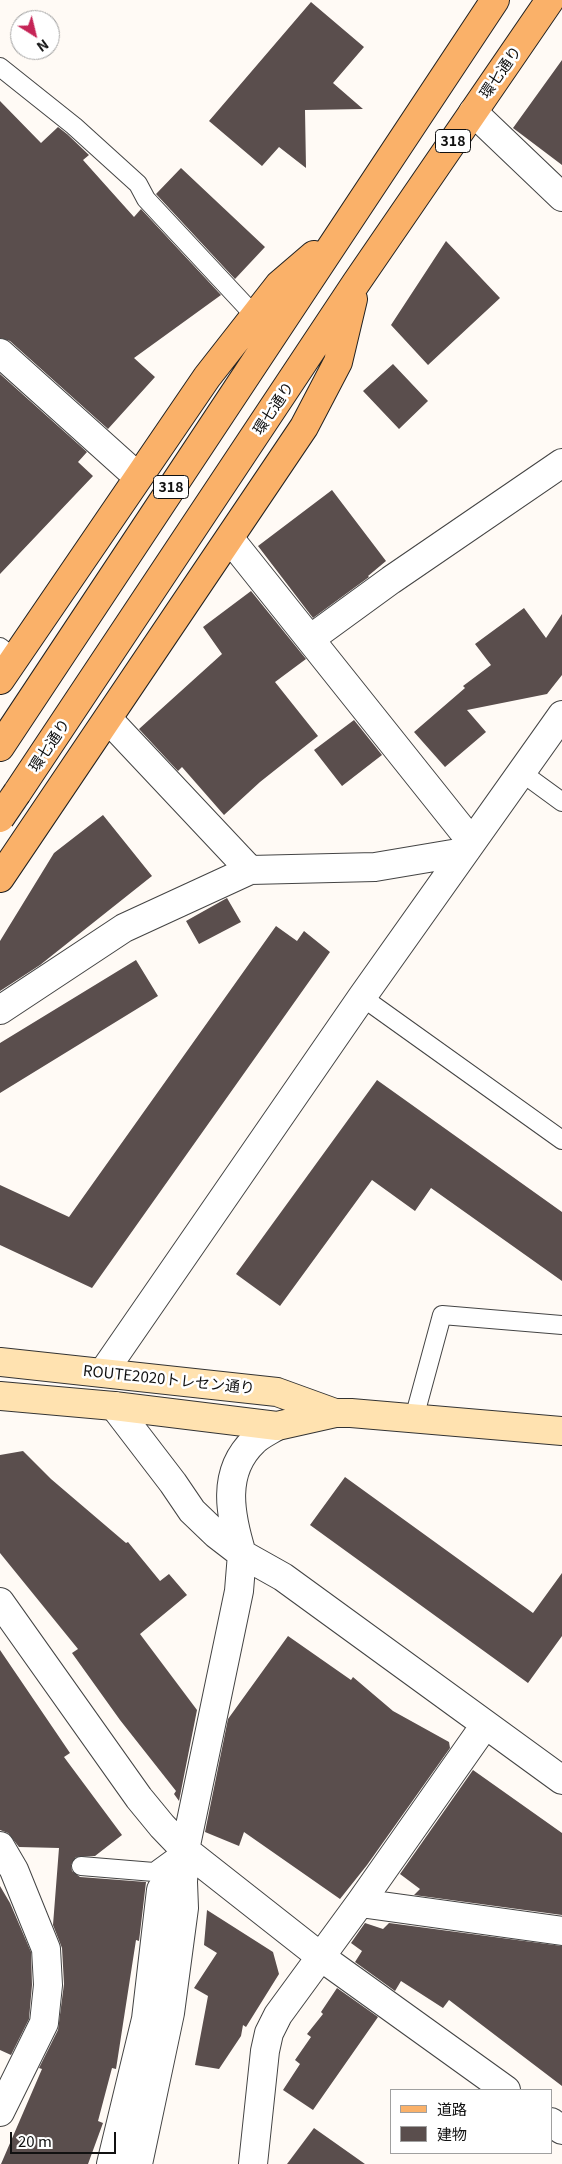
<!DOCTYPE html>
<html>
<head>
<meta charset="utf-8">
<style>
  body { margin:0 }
  #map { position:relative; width:562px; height:2164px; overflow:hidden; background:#fffaf5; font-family:Georgia,"Noto Sans JP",serif }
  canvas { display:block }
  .legend { position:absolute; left:390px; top:2089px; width:162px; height:65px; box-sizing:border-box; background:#fff; border:1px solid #a0a0a0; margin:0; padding:6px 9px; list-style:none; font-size:15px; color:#111 }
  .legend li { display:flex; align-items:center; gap:10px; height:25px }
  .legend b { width:25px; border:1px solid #a0a0a0 }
  .north { position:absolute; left:10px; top:10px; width:50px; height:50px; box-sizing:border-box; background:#fff; border:1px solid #a0a0a0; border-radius:50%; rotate:144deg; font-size:14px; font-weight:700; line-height:20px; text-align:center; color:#111 }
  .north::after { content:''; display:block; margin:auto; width:18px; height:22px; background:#c52456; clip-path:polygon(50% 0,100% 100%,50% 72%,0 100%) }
  .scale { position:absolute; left:10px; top:2132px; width:106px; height:22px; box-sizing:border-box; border:2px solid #111; border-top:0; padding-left:6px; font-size:15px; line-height:18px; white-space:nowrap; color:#111; -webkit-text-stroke:4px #fff; paint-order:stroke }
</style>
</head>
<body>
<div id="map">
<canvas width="562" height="2164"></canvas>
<ul class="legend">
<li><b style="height:6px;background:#fab169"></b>道路</li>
<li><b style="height:14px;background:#5a4e4d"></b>建物</li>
</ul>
<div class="north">N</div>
<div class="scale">20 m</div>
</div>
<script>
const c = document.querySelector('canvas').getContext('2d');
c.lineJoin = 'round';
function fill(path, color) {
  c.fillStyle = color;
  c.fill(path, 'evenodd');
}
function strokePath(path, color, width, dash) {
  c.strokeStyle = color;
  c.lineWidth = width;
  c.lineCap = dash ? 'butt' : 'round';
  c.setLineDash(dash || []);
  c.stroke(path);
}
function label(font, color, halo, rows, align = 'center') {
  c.font = font + ' Georgia,"Noto Sans JP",serif';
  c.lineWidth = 5;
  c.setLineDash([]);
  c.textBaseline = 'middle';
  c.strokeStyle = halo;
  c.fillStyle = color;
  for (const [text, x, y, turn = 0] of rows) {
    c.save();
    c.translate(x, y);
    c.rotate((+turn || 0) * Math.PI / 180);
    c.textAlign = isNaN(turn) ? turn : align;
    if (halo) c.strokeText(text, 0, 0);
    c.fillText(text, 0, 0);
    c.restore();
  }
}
fill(new Path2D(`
  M311 2 364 47 333 83 363 109 305 110 306 168 279 147 262 166 209 121Z
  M562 60V165L513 128Z
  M0 101 41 143 58 127 67 134 89 155 83 160 134 217 141 209 221 295 134 358 155 377 108 429 10 341 0 338Z
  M181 168 265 247 235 279 156 194Z
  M446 241 500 298 428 365 391 325Z
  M393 364 428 401 399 429 363 391Z
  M0 374 87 452 78 462 93 476 0 574Z
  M332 490 386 561 368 576 369 577 313 618 258 546Z
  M251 591 306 659 275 682 318 736 260 782 224 815 182 767 178 771 139 729 222 654 203 627Z
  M524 608 546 638 562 614V675L547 694 467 710 486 732 445 767 414 732 465 688 463 686 491 665 475 644Z
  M354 720 382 755 342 786 314 750Z
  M103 815 152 876 40 965 0 991V941L54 853Z
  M227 898 241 922 199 944 186 921Z
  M276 926 297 941 304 931 330 952 92 1288 0 1245V1185L69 1217Z
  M136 960 158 996 0 1093V1043Z
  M377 1080 562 1212V1281L431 1188 415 1211 372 1180 280 1306 236 1274Z
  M23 1451 51 1479 126 1543 128 1542 160 1581 169 1574 187 1595 140 1634 197 1710 179 1801 174 1794 176 1791 120 1720 72 1653 78 1649 0 1553V1455Z
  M345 1477 533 1613 562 1573V1636L528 1683 310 1525Z
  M288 1636 351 1680 353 1677 393 1711 449 1742 450 1748 367 1865 340 1899 244 1832 239 1846 205 1832 228 1719Z
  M0 1650 70 1753 64 1757 122 1835 95 1856 76 1857 71 1865 72 1871 80 1877 146 1882 139 1941 136 1940 116 2069 112 2068 98 2121 103 2123 88 2164H1L42 2069 39 2068 58 2030 64 1984 62 1948 53 1925 59 1848 19 1847 8 1833 0 1830Z
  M473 1770 562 1833V1915L414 1895 420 1889 400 1874Z
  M0 1886 10 1903 31 1952 32 1985 29 2019 11 2055 0 2050Z
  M207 1910 273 1952 279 1974 246 2027 243 2025 241 2036 219 2069 195 2065 208 1996 194 1988 217 1953 204 1945Z
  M365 1923 383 1929 389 1923 562 1946V2086L449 2000 443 2008 401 1981 395 1991 355 1962 362 1951 351 1943Z
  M337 1988 378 2017 313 2110 283 2090 300 2064 295 2060 311 2037 307 2034 323 2014 321 2012Z
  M314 2128 365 2164H287Z`), '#5a4e4d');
const lane = new Path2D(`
  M0 67 74 126 138 184 146 199 255 316
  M0 647 15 659
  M521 772 562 802
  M362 997 562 1140
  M414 1418 442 1315 562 1325
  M81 1866 154 1872 176 1856`);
const street = new Path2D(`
  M473 112 562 197
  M0 353 138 477
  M230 539 471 841
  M310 639 391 580 562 463
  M108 719 250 870
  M0 1010 124 928 250 870 375 867 464 852
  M104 1371 362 997 562 715
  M114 1406 173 1483 192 1511 216 1534 242 1554 239 1591 185 1850 183 1882 184 1908 170 2013 138 2164
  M277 1426C269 1431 260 1435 254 1441 221 1472 230 1515 242 1554L283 1577 562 1780
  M0 1602 139 1798 162 1826 185 1850 321 1957 506 2090
  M0 1846 14 1870 46 1949 48 1985 44 2023 0 2112
  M360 1903 485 1725
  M551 2122 562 2130
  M111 2164 146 2019 161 1890 183 1853
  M253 2164 265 2051 269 2033 278 2015 360 1903 562 1931`);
const secondary = new Path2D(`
  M0 1362 277 1392 335 1413
  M0 1396 114 1406 277 1426 335 1413H351L562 1431`);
const primary = new Path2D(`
  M0 680 207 377 279 285 314 255
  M0 747 495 0
  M17 793 356 283 550 0
  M0 878 304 427 338 362 353 299`);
strokePath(lane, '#444', 20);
strokePath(street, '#444', 30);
strokePath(secondary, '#333', 30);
strokePath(primary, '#222', 30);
strokePath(lane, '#fff', 18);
strokePath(street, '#fff', 28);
strokePath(secondary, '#ffe2b0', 28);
strokePath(primary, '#fab169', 28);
const primaryBridge = new Path2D(`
  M0 818 17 793`);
strokePath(primaryBridge, '#222', 30, []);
strokePath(primaryBridge, '#fab169', 28);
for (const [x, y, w] of [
  [453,141,35],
  [171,487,35]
]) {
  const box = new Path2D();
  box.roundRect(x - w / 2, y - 11.5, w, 23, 4);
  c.fillStyle = '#fff';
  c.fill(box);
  strokePath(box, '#111', 1);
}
label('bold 14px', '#111', null, [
  ["318",453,141],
  ["318",171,487]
]);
label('15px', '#111', '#fff', [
  ["環七通り",500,72,-55],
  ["環七通り",273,408,-56],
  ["環七通り",49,745,-56],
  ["ROUTE2020トレセン通り",169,1379,6]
]);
</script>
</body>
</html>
